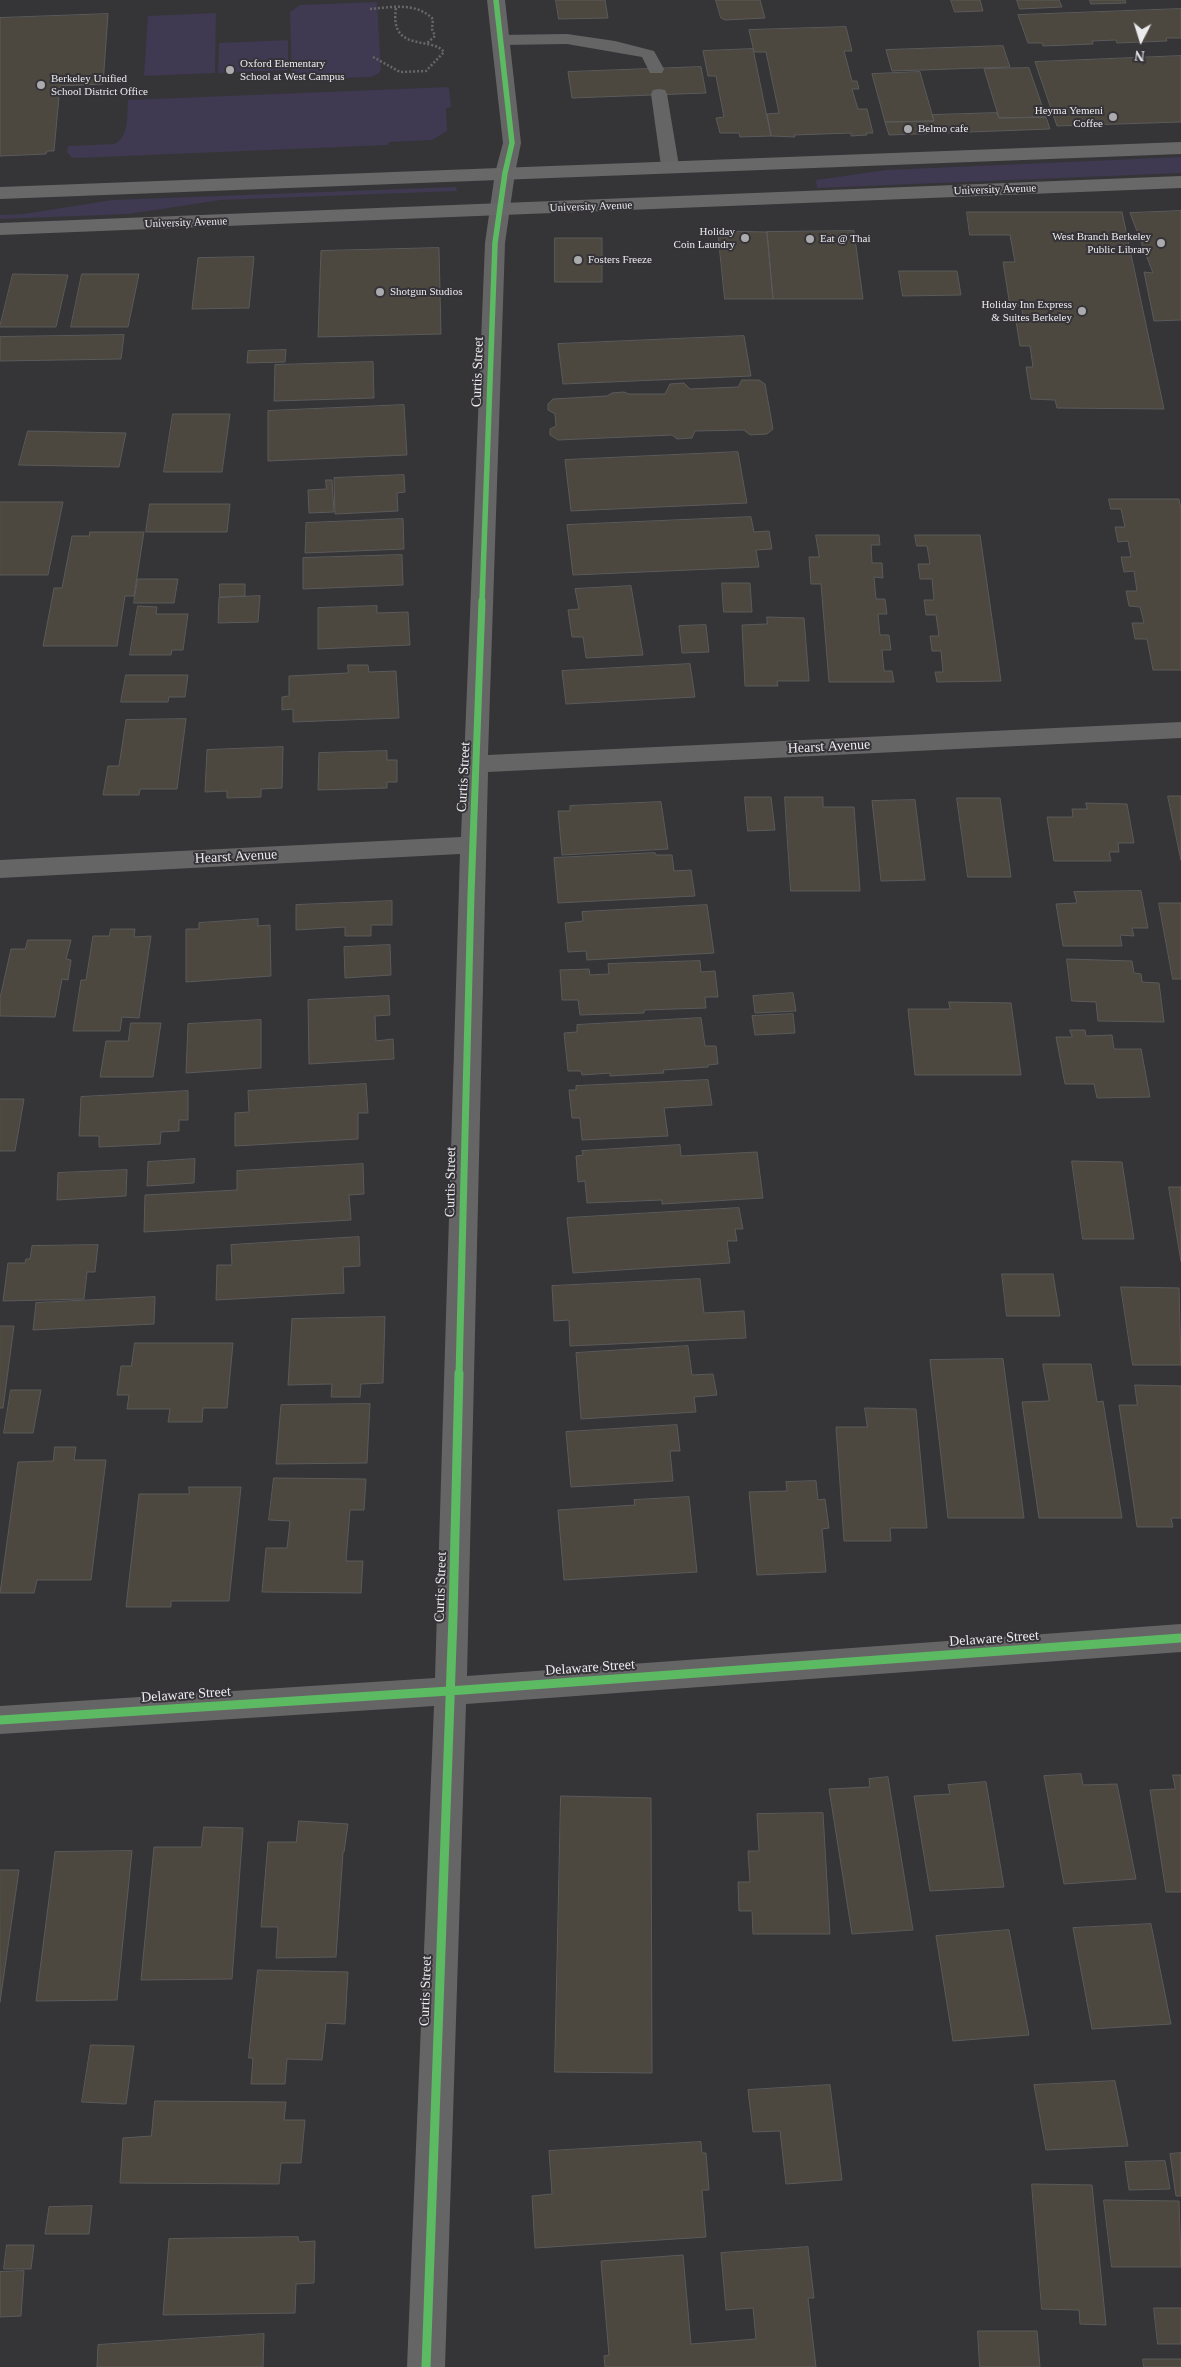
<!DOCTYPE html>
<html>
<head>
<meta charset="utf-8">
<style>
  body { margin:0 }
  #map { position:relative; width:1181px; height:2367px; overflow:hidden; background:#353437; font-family:Georgia,serif }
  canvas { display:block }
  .north { position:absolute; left:1116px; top:15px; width:50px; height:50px; -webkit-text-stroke:4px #353338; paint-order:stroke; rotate:185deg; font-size:14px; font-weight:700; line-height:20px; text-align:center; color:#ebebee }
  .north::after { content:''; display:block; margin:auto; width:18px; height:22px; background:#ebebee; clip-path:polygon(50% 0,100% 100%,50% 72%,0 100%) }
</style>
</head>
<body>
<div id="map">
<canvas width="1181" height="2367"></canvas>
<div class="north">N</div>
</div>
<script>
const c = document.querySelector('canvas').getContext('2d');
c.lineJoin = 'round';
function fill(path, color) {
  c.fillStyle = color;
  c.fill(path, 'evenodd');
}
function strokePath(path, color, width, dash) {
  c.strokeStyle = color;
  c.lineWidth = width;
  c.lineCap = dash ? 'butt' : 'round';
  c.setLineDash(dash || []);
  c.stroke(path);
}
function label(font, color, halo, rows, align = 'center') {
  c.font = font + ' Georgia,serif';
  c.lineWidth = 4;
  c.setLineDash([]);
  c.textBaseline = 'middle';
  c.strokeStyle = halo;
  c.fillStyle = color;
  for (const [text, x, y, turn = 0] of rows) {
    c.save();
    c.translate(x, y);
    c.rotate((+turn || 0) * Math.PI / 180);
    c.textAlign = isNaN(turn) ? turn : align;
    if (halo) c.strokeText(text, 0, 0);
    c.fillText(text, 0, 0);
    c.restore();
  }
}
fill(new Path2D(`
  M377 2 381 69 379 73 371 77 292 80 290 12 300 5Z
  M216 13 215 73 144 76 148 16Z
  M288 40V70L218 73 219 43Z
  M449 87 451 107 446 108 447 131 432 140 389 142 388 145 76 158 71 157 67 152 68 146 114 144C129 138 127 115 128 100Z
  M1181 157V173L817 188 816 180 886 170Z
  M456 187 457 191 221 200 129 214 0 219V215L24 214 112 200Z`), '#3f3951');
const building = new Path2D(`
  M556 0H605L608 18 559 19Z
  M716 0H760L765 18 725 20 721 18Z
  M951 0H980L983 11 955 12Z
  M1017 0H1059L1062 7 1020 9Z
  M1090 0H1125L1126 3 1091 4Z
  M1181 9V38H1166L1167 41 1117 43 1116 40 1092 41 1093 44 1043 46 1042 43H1028L1018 15Z
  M108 14 103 84 60 86 54 151H47L46 154 0 156V18Z
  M846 27 852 51H844L852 81H857L859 89H852L858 109H867L873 133H866L867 135 851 136V133L794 135 795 137 771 136 767 114 779 113 766 52H754L749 30Z
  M1003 46 1010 67 892 71 886 50Z
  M753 49 771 136 740 137 739 133H720L716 118 724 117 716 76H708L703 51Z
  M1181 56V122L1057 126 1035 62Z
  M701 67 706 93 572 98 568 72Z
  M1029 68 1046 117 999 118 984 69Z
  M920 72 934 121 885 122 872 74Z
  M997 113 999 118 1046 117 1050 129 889 135 885 122 934 121 932 115Z
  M1181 211V320L1154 321 1144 272 1153 273 1130 213Z
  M967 212H1122L1164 409 1057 408 1055 400 1031 399 1026 367H1033L1030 346H1020L1015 315H1023L1021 306H1010L1003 262H1015L1010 235H970Z
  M718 231 767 232 773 299H725Z
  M854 231 863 299H773L767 232Z
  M555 238H602V282H555Z
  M439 248 441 334 318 337 321 251Z
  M254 257 249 308 192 309 198 258Z
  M899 271H957L961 295 903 296Z
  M13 274 68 275 56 327H0Z
  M82 274H139L128 327H71Z
  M124 335 121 359 0 361V337Z
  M744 336 751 376 563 384 558 344Z
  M286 350 285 362 247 363 248 351Z
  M373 362 374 398 274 401 275 365Z
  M742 380H759L765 384 773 429 767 434 750 435 744 430 695 431 692 438 677 439 672 435 558 440 550 435V429L556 426 555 414 548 410V404L553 399 607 396 612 393 624 392 629 394H665L670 384 684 383 690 389 738 387Z
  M404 405 407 455 268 461V411Z
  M173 414H230L222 472H164Z
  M28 431 126 433 119 467 19 465Z
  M738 452 747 503 571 511 565 460Z
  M404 475 405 492 397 493 398 511 335 514 334 478Z
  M326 480H332L334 512 309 513 308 490 326 489Z
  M1109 499H1179L1181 509V670H1153L1147 639H1135L1132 623H1144L1140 607 1129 606 1126 591H1137L1134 571 1124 572 1121 557H1131L1128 541 1118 542 1115 527H1125L1121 509H1111Z
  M0 502H63L48 575H0Z
  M150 504H230L227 532H146Z
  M751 517 754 532 769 531 772 549 756 550 759 567 573 575 567 525Z
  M403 519 404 549 305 553 306 523Z
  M90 532H144L134 596H125L117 646H43L54 588H62L72 536H89Z
  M816 535H879L880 545H871L872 563H882L883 578 874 577 876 599H885L887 614H878L880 635H889L891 650H882L884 671H892L894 682H829L821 584H811L809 557H819Z
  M915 535H980L1001 681 937 682 935 672H943L941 651H932L930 636H939L936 615H926L924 600H934L932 579H920L918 564H930L927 546H917Z
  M402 555 403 585 303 589V558Z
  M138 579H178L174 603H134Z
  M722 583H750L752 612H724Z
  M220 584H245V596L220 597Z
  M631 586 643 655 586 658 583 637H572L568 610 579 609 575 589Z
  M260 596 258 622 218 623 219 598Z
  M138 606 157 607 156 614H188L183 650H172L171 655H130Z
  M377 606V613L408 612 410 645 318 649V608Z
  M767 617 804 618 809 681H777L778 686H745L742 625 767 624Z
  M706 625 709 652 682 653 679 626Z
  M690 664 695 697 566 704 562 671Z
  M348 665H368L369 672 396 671 399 718 293 722V709L282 710V697L289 696V676L348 673Z
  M126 675H188L185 697H169L168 702H121Z
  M186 719 177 789H140L139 795H103L108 766H119L126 720Z
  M283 747 282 788 261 789V797L227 798V791L205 792 207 750Z
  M387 751V760H397V782H387V788L318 790 319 753Z
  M1168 796H1181V860Z
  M745 797H771L775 830 748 831Z
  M785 797H823V807H854L860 891H791Z
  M957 798H1000L1011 877H968Z
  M915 800 925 880 881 881 872 801Z
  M661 802 668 849 562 855 558 811H570V806Z
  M1086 803 1127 804 1134 843H1118L1119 852H1109L1111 861H1054L1047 817H1073L1072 809H1087Z
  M655 853 656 855H672L674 871 691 870 695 896 558 903 554 858Z
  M1141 891 1148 928H1132L1134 936 1120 935 1122 946H1063L1056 904 1077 903 1074 892Z
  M392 901V925H371V936H345V927L296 930V905Z
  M1159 903H1181V979H1173Z
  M707 905 714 953 587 960 586 951 568 952 565 923 583 921 582 912Z
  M258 919V926L270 925 271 976 186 982V929H199V923Z
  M111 929H135L134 937 151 936 139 1018 122 1017 120 1031H73L81 980H86L93 936H109Z
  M28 940H71L66 959 71 960 68 980 62 979 55 1017 0 1016V998L11 949H25Z
  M390 945 391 975 345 978 344 947Z
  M1067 959 1132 961 1134 973 1141 974 1142 982 1159 983 1164 1022 1098 1021 1096 1002 1072 1001Z
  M700 961 701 972 715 971 718 997H705L706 1008 644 1010V1013L580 1015 578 1000H562L560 970 589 969 590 975 609 974 608 964Z
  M793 993 796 1011 755 1013 753 996Z
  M389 996 390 1015 375 1016 376 1041 393 1039 394 1059 309 1064 308 1000Z
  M949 1002 1011 1003 1021 1075H915L908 1009H950Z
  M793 1014 795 1033 755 1035 752 1016Z
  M701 1018 705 1046H716L718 1064 708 1065V1067L663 1070 664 1073 610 1076V1073L582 1075 581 1071H568L564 1033 577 1032V1025Z
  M261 1020V1068L186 1073 188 1024Z
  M131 1023H161L153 1077H100L106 1041H128Z
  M1070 1030H1085L1086 1036 1112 1035 1114 1049H1141L1150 1097 1097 1098 1094 1084H1065L1056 1037H1072Z
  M708 1080 712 1105 664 1108 668 1136 582 1140 580 1118H572L569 1090H576V1086Z
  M366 1084 368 1113H358V1139L235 1146V1113L249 1112 248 1091Z
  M188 1091V1120H179V1131L161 1132 160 1144 99 1147V1136H79L81 1097Z
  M0 1099H24L15 1151H0Z
  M680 1145 681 1156 757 1152 763 1198 662 1204V1200L587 1203 585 1181 578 1182 576 1156 583 1155 582 1151Z
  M195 1159 194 1183 147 1186 148 1162Z
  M1072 1161 1122 1162 1134 1239H1083Z
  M363 1164 364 1194 349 1195 351 1220 144 1232 145 1195 237 1190V1171Z
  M127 1170 126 1196 57 1200 58 1173Z
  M1169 1187H1181V1261Z
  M739 1208 743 1229H735L737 1241H727L730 1263 573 1273 567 1218Z
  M359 1237 360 1266 343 1267 344 1293 216 1300 217 1265H232L231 1245Z
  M98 1245 95 1272H87L84 1299 3 1301 8 1263H25L26 1259H30L32 1246Z
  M1002 1274H1053L1060 1316H1007Z
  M700 1279 704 1313 744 1311 746 1338 570 1346 569 1320 554 1321 552 1286Z
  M1121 1287 1179 1288 1181 1365H1133Z
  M155 1297 154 1324 33 1330 36 1303Z
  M385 1317 383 1383 361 1384 360 1397H331L332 1384 288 1385 292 1319Z
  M0 1326H14L3 1408H0Z
  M135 1343H233L227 1408H203L202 1422H168L170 1409H127L129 1395H117L121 1366H131Z
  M688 1346 692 1375 713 1374 717 1395 694 1397 696 1412 581 1419 576 1353Z
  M1003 1359 1024 1518H948L930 1360Z
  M1043 1364H1091L1097 1402 1103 1401 1122 1518H1039L1022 1402 1049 1401Z
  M1135 1385 1181 1386V1518H1171L1173 1527H1137L1119 1405H1137Z
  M11 1390H41L33 1433H4Z
  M370 1404 367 1463 276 1464 281 1405Z
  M865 1408 916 1409 927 1528H890L891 1541H844L836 1427H867Z
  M677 1425 680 1451H670L673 1481 571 1487 566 1432Z
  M55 1447H76L74 1460H106L91 1580H37L34 1593H0L18 1462 53 1461Z
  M274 1478 366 1479 364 1510H350L346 1561H363L361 1593 262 1592 266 1548H287L290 1521 269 1520Z
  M816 1481 818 1500 825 1499 829 1528 822 1529 826 1572 757 1575 749 1492 787 1491 786 1482Z
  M189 1487H241L229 1601H171V1607H126L139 1494H189Z
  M689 1497 697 1572 564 1580 558 1510 635 1505 634 1500Z
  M1081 1774 1083 1785 1117 1784 1136 1879 1064 1884 1044 1776Z
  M1173 1775H1181V1892H1166L1150 1790 1175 1789Z
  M888 1777 913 1930 852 1934 829 1789 870 1787 869 1779Z
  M986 1782 1004 1887 930 1891 914 1796 950 1794 948 1785Z
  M561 1796 651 1798 652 2073 555 2072Z
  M823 1813 830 1934H753L752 1911H739L738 1882H750L748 1851H759L757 1814Z
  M299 1821 348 1824 344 1852H343L336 1957 276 1958 278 1927H261L268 1842H296Z
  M204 1827 243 1828 232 1979 141 1980 154 1847H201Z
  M132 1851 117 2000 36 2001 55 1852Z
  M0 1870H19L0 2002Z
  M1151 1924 1171 2024 1092 2029 1073 1928Z
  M1009 1930 1029 2035 953 2041 936 1936Z
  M258 1970 348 1972 345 2024 326 2023 322 2060 287 2059 285 2084H251L253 2058H249Z
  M91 2045 134 2046 126 2104 82 2102Z
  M1115 2081 1128 2146 1046 2150 1034 2085Z
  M830 2085 842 2180 786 2184 780 2131 753 2132 748 2090Z
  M155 2101 286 2102 284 2120H305L301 2163H281L279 2184 120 2183 123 2138 151 2136Z
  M701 2142 702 2153H706L709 2190H702L706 2237 535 2248 532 2196 552 2194 549 2151Z
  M1181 2153V2196H1176L1170 2154Z
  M1165 2161 1170 2189 1129 2190 1125 2162Z
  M1032 2184 1092 2185 1106 2325 1080 2324 1079 2310 1042 2309Z
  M1104 2200 1179 2201 1181 2267H1112Z
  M92 2206 89 2234H45L49 2207Z
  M298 2237 299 2242 315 2241 314 2283 296 2284 295 2313 163 2315 169 2239Z
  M7 2245H34L31 2269H4Z
  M808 2247 814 2298H808L816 2367H605L604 2356 609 2355 601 2261 683 2255 691 2344 756 2339 753 2308 726 2310 721 2253Z
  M24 2271 21 2316 0 2317V2272Z
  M1154 2308H1181V2344H1158Z
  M978 2331H1037L1040 2367H980Z
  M264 2334 263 2367H97L98 2345Z
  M1143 2359H1181V2367H1144Z`);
fill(building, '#4c483f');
strokePath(building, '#5b5a5b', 1);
strokePath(new Path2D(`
  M370 9C392 7 416 2 433 19L432 29 435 36 426 44
  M373 57 400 72 426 71 444 52C432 36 389 53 396 8`), '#686869', 2.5, [2, 2]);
fill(new Path2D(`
  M567 34 615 41 654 51 664 69 662 73H650L642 57 567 44 501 45 495 43 493 40 495 37 501 35Z
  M659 89 665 90 667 94 679 166 676 170H664L661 166 651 94 653 90Z`), '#666566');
fill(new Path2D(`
  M487 0H505L521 143 515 173 505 243 488 755 1181 722V738L488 772 467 1676 1181 1624V1652L466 1704 445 2367H407L434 1706 0 1734V1706L435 1678 460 854 0 878V860L461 837 485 243 495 173 503 143Z`), '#666566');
fill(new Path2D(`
  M1181 142V154L0 199V187Z
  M1181 176V188L0 235V223Z`), '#686868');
strokePath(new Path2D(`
  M482 602 495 243 505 173 512 143 496 0`), '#5cba63', 5.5);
strokePath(new Path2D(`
  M459 1375 471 894 482 601`), '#5cba63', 7);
strokePath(new Path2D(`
  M0 1720 449 1691 1181 1638
  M426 2367 453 1616 459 1373`), '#5cba63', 9);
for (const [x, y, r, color] of [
  [230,70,5,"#ababae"],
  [41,85,5,"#ababae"],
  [1113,117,5,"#ababae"],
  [908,129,5,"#ababae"],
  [745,238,5,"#ababae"],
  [810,239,5,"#ababae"],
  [1161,243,5,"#ababae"],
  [578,260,5,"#ababae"],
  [380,292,5,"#ababae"],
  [1082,311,5,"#ababae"]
]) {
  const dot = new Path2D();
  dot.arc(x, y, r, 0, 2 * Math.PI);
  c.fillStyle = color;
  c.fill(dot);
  strokePath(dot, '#353338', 2);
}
label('11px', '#ebebee', '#353338', [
  ["Oxford Elementary",240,64],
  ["School at West Campus",240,77],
  ["Berkeley Unified",51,79],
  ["School District Office",51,92],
  ["Heyma Yemeni",1103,111,"right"],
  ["Coffee",1103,124,"right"],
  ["Belmo cafe",918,129],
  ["Holiday",735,232,"right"],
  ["Coin Laundry",735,245,"right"],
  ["West Branch Berkeley",1151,237,"right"],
  ["Public Library",1151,250,"right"],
  ["Eat @ Thai",820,239],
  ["Fosters Freeze",588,260],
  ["Shotgun Studios",390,292],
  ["Holiday Inn Express",1072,305,"right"],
  ["& Suites Berkeley",1072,318,"right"]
], 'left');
label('11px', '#ebebee', '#353338', [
  ["University Avenue",995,190,-2],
  ["University Avenue",591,207,-2],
  ["University Avenue",186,223,-2]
]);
label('14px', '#ebebee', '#353338', [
  ["Curtis Street",478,372,-88],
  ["Hearst Avenue",829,747,-3],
  ["Curtis Street",464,777,-87],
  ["Hearst Avenue",236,857,-3],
  ["Curtis Street",451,1182,-89],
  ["Curtis Street",441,1587,-88],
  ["Delaware Street",994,1639,-4],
  ["Delaware Street",590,1668,-4],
  ["Delaware Street",186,1695,-4],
  ["Curtis Street",426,1991,-88]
]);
</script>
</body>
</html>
